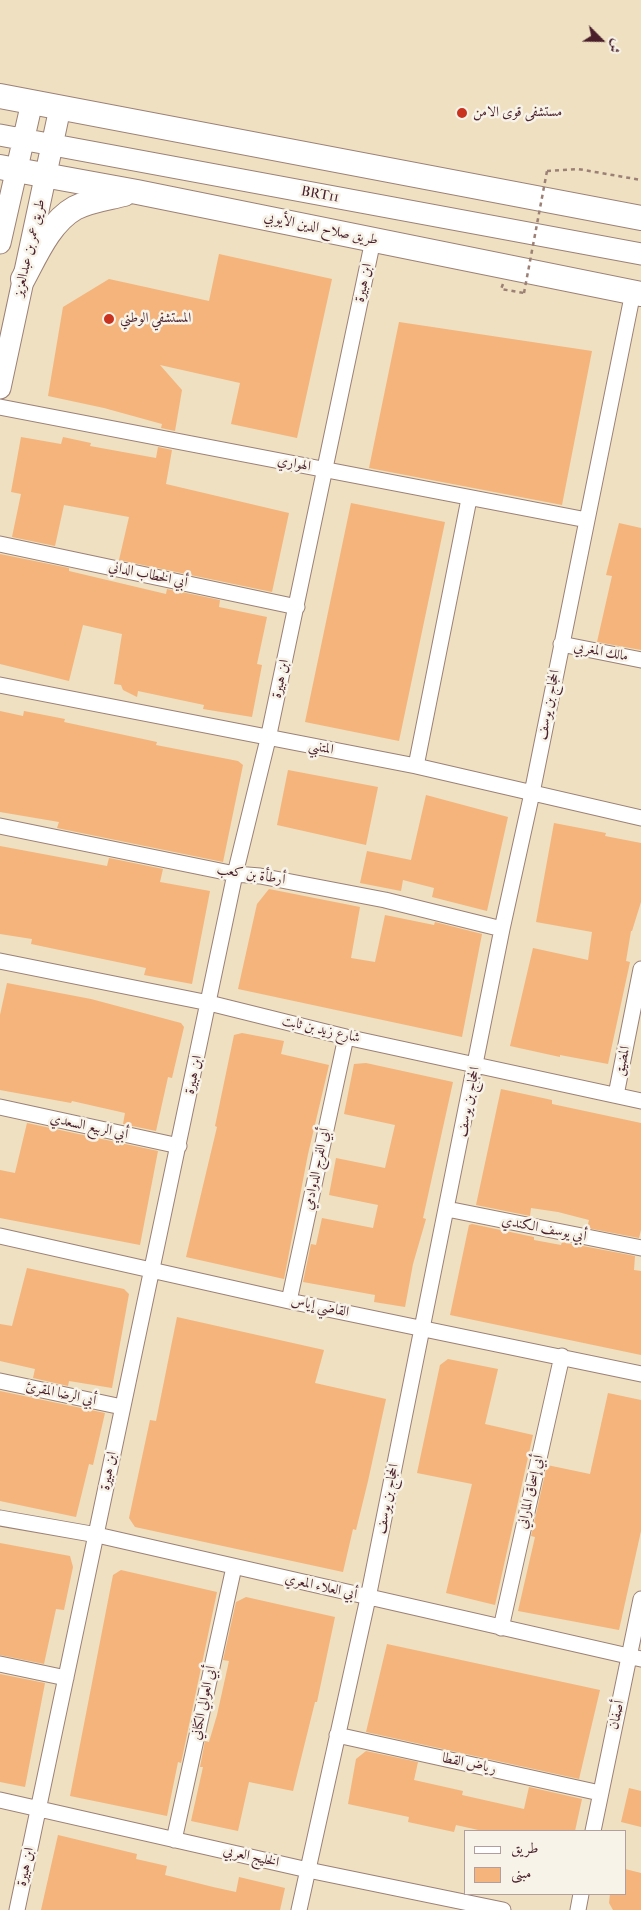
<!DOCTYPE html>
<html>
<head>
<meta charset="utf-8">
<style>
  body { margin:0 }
  #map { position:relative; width:641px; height:1910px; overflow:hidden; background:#eee0c0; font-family:"IM FELL French Canon",Amiri,serif }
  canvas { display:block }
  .legend { position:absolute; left:464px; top:1830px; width:162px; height:65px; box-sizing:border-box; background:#f7f3e8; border:1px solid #b29e9c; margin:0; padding:6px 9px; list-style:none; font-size:15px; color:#4a1f2b }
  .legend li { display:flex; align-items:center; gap:10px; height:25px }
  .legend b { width:25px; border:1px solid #b29e9c }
  .north { position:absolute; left:576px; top:15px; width:50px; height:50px; -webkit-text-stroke:4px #f7f3e8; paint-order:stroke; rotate:113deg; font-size:14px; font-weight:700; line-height:20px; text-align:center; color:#4a1f2b }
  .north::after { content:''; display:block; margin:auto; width:18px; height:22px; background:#4a1f2b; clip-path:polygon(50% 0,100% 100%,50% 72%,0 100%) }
</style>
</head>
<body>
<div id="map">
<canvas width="641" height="1910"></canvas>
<ul class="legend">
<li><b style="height:6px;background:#fff"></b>طريق</li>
<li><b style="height:14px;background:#f4b47c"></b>مبنى</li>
</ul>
<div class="north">ش</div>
</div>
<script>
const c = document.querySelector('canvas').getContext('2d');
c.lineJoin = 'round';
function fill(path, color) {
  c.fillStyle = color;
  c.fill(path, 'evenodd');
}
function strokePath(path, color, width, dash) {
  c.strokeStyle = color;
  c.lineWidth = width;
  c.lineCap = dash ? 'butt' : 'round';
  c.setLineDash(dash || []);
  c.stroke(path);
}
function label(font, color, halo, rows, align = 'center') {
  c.font = font + ' "IM FELL French Canon",Amiri,serif';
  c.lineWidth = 5;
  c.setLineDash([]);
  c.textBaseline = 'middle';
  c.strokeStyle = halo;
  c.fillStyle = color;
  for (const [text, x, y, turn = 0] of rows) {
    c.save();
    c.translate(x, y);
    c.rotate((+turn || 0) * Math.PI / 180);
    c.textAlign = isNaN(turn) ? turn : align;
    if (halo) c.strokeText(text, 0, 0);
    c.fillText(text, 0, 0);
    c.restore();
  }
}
fill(new Path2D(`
  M219 254 332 279 297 438 231 424 240 383 160 365 182 390 175 431 161 428 162 424 104 408 48 396 63 307 109 279 209 301Z
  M399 322 592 351 562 505 369 468Z
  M21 437 61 444 63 437 91 443 90 446 156 458 158 447 172 450 166 484 289 513 272 592 119 560 129 517 64 505 55 546 12 537 21 494 11 492Z
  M351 503 445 522 399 741 305 722Z
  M619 523 641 528V650L597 642 612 576 606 575Z
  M0 554 69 568V571L166 594 167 589 220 600 219 607 267 617 257 664 262 665 252 717 203 709 204 705 138 691 137 697 123 690 121 685 114 684 122 634 83 625 69 681 0 664Z
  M0 711 23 716 24 711 65 719 64 722 157 742 156 745 238 761 243 765 223 862 57 828 59 822 0 812Z
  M288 770 378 787 366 845 277 825Z
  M426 795 508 817 487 911 432 897 434 888 403 880 401 891 360 883 367 851 411 860Z
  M554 823 606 833 605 836 641 843V902L632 931H631L626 961 630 962 608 1064 560 1055V1057L510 1046 533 948 588 960 592 932 536 922Z
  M0 846 107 866 109 858 163 869 160 882 210 891 192 984 144 975 146 968 31 944 32 939 0 934Z
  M269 889 360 907 351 958 375 962 385 915 434 925 435 922 482 934 462 1037 238 989 257 904Z
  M7 983 91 999 181 1023 184 1027 172 1078 168 1077 156 1131 123 1124 125 1113 72 1101 71 1103 0 1090V1015Z
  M242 1033 284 1041 281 1054 329 1065 308 1154 284 1279 186 1257 217 1127 215 1126 234 1035Z
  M366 1063 453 1082 423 1218 426 1219 413 1264 405 1307 374 1302 375 1295 303 1282 311 1244 316 1245 322 1218 373 1228 378 1205 329 1195 336 1158 385 1168 395 1125 344 1114 354 1064Z
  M501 1089 552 1100V1104L641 1123V1230L639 1238 587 1228 589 1220 558 1212 531 1208 530 1216 476 1205Z
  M27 1123 158 1151 140 1245 0 1218V1170L15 1173Z
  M472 1224 534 1237V1240L561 1245 562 1242 635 1256 634 1270 641 1271V1355L450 1315 469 1225Z
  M27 1268 124 1289 129 1294 112 1388 69 1381 68 1386 33 1378 35 1369 0 1361V1324L12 1326Z
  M177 1317 324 1350 315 1383 386 1399 368 1481 356 1530 353 1529 343 1572 135 1527 129 1518 150 1420 156 1421Z
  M448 1359 498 1369 485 1424 533 1435 495 1605 446 1593 472 1484 417 1473 440 1365Z
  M0 1391 105 1413 93 1465 89 1464 76 1517 0 1501Z
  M608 1393 641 1400V1531L619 1630 518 1611 535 1537 531 1536 547 1465 590 1474Z
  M0 1543 70 1556 73 1567 64 1610 56 1609 44 1664 0 1655Z
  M121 1570 217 1592 181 1763 178 1762 167 1816 70 1796 113 1575Z
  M246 1597 335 1617 317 1702H315L293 1791 249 1782 238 1831 191 1821 203 1767H200L205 1741 209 1742 217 1715 229 1661 223 1660 236 1602Z
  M387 1644 600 1690 579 1779 366 1732Z
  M0 1674 45 1683 25 1787 0 1782Z
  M366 1751 418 1762 414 1780 463 1791 462 1795 524 1809 529 1787 582 1799 575 1831H483L456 1825 454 1832 408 1822 409 1817 348 1804 356 1759Z
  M629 1788 641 1791V1827L621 1822Z
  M58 1835 137 1854 136 1859 167 1866 165 1875 213 1887 236 1892 239 1877 285 1888 280 1910H41Z
  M625 1869 641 1873V1910H613L609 1903 610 1894H625Z`), '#f4b47c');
const street = new Path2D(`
  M0 407 587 520
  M0 544 297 607
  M561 644 641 660
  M0 685 416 766 641 818
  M416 766 469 499
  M0 826 235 874 260 876 385 900 502 929
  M0 961 209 1003 346 1037 641 1101
  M616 1095 641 969
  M0 1107 179 1146
  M447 1209 641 1248
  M0 1236 289 1301 641 1374
  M289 1301 346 1037
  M0 1381 122 1407
  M0 1518 97 1535 641 1659
  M501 1628 562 1356
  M0 1664 66 1678
  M337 1735 600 1793
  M0 1800 308 1870 503 1910
  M593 1831 641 1599
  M174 1840 234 1567
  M17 1910 235 874 268 739 373 240
  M299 1910 368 1598 502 929 532 793 633 292
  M578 1910 581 1894`);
const secondary = new Path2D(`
  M0 135 641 254
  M0 243 32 102
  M0 388 60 108`);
const primary = new Path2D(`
  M0 96 641 218
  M0 167 137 192 641 294
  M23 279C36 255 50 222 75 208 90 200 108 198 124 194`);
strokePath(street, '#9c8076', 17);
strokePath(secondary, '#9c8076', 23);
strokePath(primary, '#9c8076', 26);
strokePath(new Path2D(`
  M547 171 578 169 641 180
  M503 284 501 289 524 293`), '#9c8076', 2.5, [4, 4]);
strokePath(street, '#fff', 15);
strokePath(secondary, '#fff', 21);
strokePath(primary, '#fff', 24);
strokePath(new Path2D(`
  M524 293 547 171`), '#9c8076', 2.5, [4, 4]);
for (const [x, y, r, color] of [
  [462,113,6,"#c8321e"],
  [109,319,6,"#c8321e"]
]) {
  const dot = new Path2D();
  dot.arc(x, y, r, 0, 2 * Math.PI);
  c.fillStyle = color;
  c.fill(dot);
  strokePath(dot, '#f7f3e8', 2);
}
label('14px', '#4a1f2b', '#f7f3e8', [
  ["مستشفى قوى الامن",473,113],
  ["المستشفي الوطني",120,319]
], 'left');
label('14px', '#4a1f2b', '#f7f3e8', [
  ["BRT11",320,195,10],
  ["طريق صلاح الدين الأيوبي",321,229,12],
  ["طريق عمر بن عبدالعزيز",30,248,-77],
  ["ابن هبيرة",364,283,-78],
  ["الهواري",294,464,11],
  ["أبي الخطاب الداني",148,575,12],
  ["مالك المغربي",601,652,11],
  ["ابن هبيرة",281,679,-78],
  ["الحجاج بن يوسف",549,705,-79],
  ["المتنبي",321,748,11],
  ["أرطأة بن كعب",251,875,9],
  ["شارع زيد بن ثابت",321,1030,13],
  ["المضيق",623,1061,-79],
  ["ابن هبيرة",194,1075,-78],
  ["الحجاج بن يوسف",469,1102,-79],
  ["أبي الربيع السعدي",89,1127,12],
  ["أبي الفرج الدوادمي",317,1169,-78],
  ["أبي يوسف الكندي",544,1229,11],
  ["القاضي إياس",320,1307,12],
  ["أبي الرضا المقرئ",61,1394,12],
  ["ابن هبيرة",109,1471,-79],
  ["أبي إسحاق الماراني",531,1492,-77],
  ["الحجاج بن يوسف",388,1499,-79],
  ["أبي العلاء المعري",321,1587,13],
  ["أبي العوالي الكناني",204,1703,-78],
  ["أصفان",617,1715,-78],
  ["رياض القطا",469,1764,12],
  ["الخليج العربي",251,1857,13],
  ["ابن هبيرة",26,1867,-78]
]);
</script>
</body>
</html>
